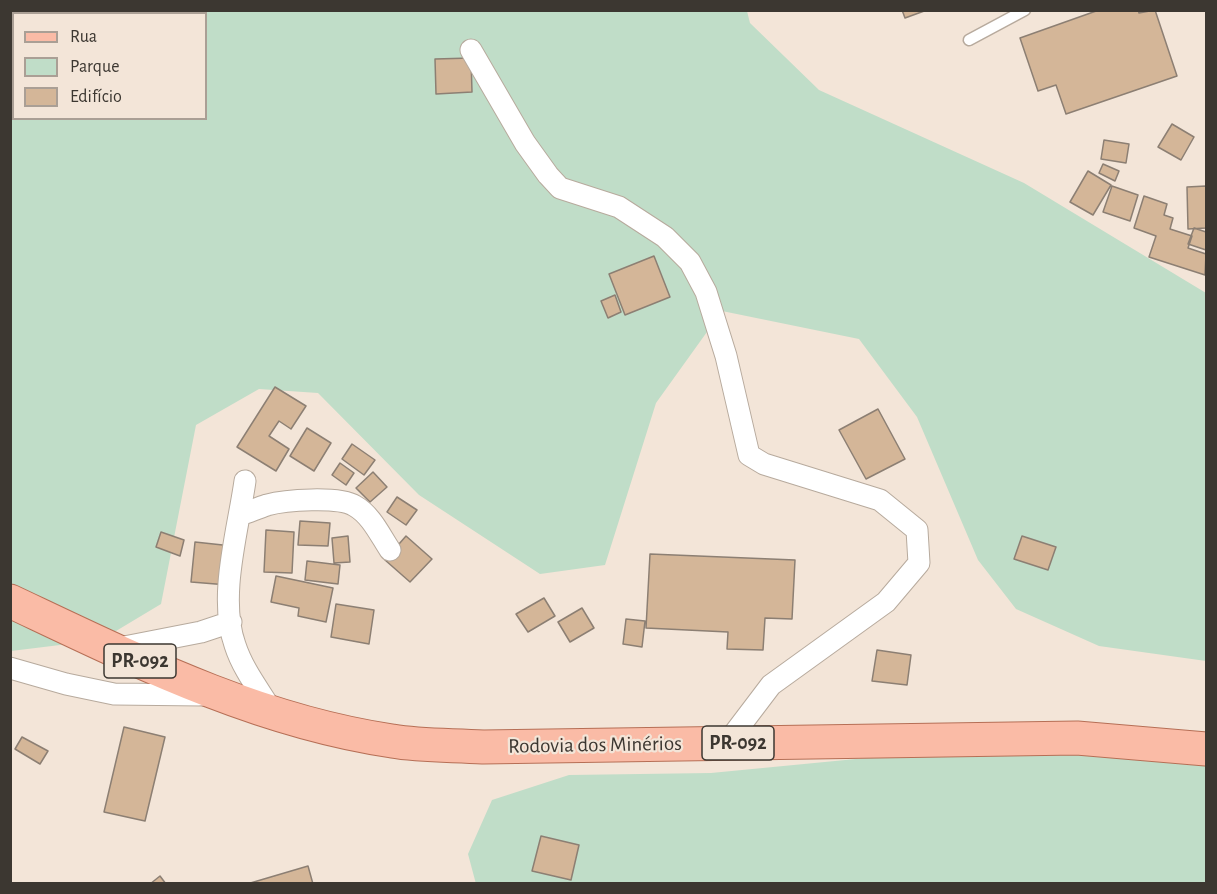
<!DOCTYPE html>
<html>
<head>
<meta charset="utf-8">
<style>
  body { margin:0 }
  #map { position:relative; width:1217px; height:894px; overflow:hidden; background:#f3e5d8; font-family:"Alegreya Sans",sans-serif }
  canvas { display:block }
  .frame { position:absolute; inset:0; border:12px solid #3c3731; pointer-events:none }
  .legend { position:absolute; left:12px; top:12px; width:195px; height:108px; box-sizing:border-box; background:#f3e5d8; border:2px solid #aa9f95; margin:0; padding:8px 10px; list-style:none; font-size:18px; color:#3c3731 }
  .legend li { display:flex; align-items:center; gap:12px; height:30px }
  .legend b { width:30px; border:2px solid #aa9f95 }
</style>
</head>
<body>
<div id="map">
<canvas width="1217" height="894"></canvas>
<div class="frame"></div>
<ul class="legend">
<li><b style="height:8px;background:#fabba6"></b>Rua</li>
<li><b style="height:16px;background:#c0ddc8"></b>Parque</li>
<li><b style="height:16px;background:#d4b698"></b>Edifício</li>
</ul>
</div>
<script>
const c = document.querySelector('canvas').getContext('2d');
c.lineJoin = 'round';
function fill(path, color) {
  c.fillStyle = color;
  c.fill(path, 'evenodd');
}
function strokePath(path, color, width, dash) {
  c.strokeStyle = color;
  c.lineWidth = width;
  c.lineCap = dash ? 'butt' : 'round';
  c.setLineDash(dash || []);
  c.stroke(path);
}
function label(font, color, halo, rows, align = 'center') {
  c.font = font + ' "Alegreya Sans",sans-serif';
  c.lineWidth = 4.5;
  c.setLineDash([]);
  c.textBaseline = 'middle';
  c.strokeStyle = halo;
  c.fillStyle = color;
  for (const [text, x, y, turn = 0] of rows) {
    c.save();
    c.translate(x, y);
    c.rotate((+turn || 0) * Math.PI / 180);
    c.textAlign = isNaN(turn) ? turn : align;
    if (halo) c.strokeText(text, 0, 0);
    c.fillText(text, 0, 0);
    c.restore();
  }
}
fill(new Path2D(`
  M10 11H747L750 23 819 90 1024 183 1206 293V661L1099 646 1016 609 978 560 917 417 859 339 722 311 656 403 605 565 540 574 419 495 318 393 259 389 196 425 161 604 101 640 11 651ZM14 14H206V118H14Z
  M1021 743 1206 758V883L476 884 468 854 492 800 569 775 711 773Z`), '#c0ddc8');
const building = new Path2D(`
  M902 10H927L905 18Z
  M1099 10H1138L1139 13 1155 10 1177 76 1066 114 1056 85 1038 91 1020 38Z
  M471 58 472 92 436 94 435 59Z
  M1172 124 1194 137 1181 160 1158 147Z
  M1104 140 1129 144 1126 163 1101 159Z
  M1103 164 1119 171 1115 181 1099 173Z
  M1088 171 1111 185 1093 215 1070 202Z
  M1112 186 1138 195 1130 221 1103 212Z
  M1206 186V228L1188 229 1187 187Z
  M1144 196 1167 204 1164 215 1173 218 1170 229 1192 236 1188 248 1206 254 1205 275 1149 257 1156 236 1134 228Z
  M1194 228 1206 232V250L1188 244Z
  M654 256 670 297 625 315 609 274Z
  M615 295 621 312 608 318 601 301Z
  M275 387 306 406 291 429 279 421 269 436 289 449 276 471 237 447Z
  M878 409 905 459 866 479 839 430Z
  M307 428 331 443 314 471 290 456Z
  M352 444 375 460 364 475 342 459Z
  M340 463 354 473 346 485 332 475Z
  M373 472 387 487 370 502 356 488Z
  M397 497 417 510 406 525 387 512Z
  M300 521 330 523 328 546 298 545Z
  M266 530 294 532 292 573 264 572Z
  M161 532 184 540 180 556 156 547Z
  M348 536 350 562 334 563 332 538Z
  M406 536 432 559 410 582 385 560Z
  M1022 536 1056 547 1048 570 1014 559Z
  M195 542 232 546 228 585 191 582Z
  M650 554 795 560 792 619 765 618 763 650 727 649 728 632 646 628Z
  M307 561 340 565 338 584 305 580Z
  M276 576 333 588 326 622 298 616 299 608 271 602Z
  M544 598 555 616 528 632 516 614Z
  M336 604 374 610 369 644 331 637Z
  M582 608 594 628 570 642 558 622Z
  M626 619 645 621 642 647 623 644Z
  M877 650 911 655 907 685 872 681Z
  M124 727 165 737 145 821 104 812Z
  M22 737 48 751 40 764 15 749Z
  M541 836 579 845 571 880 532 871Z
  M308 866 313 884H247Z
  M160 876 166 884H150Z`);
fill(building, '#d4b698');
strokePath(building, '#8c7f73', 1.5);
const lane = new Path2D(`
  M969 40 1025 10`);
const street = new Path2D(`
  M471 50 525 143 548 175 560 188 619 207 665 237 690 262 706 292 726 356 749 455 764 464 880 500 917 530 919 563 886 602 771 685 727 743
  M245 481C238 531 218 597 235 645 243 670 260 691 273 713
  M240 515C249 512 258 508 267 505 285 500 339 496 355 506 371 515 380 535 390 550
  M114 649 201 632 231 622
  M10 668 66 684 114 694 202 695`);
const primary = new Path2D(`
  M10 601C133 659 256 721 392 741 421 746 453 745 483 747L1077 738 1206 749`);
strokePath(lane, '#b7aa9d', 13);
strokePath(street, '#b7aa9d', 23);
strokePath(primary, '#b66f56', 35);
strokePath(lane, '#fff', 10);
strokePath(street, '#fff', 21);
strokePath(primary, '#fabba6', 33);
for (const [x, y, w] of [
  [140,661,72],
  [738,743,72]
]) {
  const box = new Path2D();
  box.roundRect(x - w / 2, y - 17, w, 34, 4.5);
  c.fillStyle = '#f3e5d8';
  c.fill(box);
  strokePath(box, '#3c3731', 1.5);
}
label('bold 20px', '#3c3731', null, [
  ["PR-092",140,661],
  ["PR-092",738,743]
]);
label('21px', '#3c3731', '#f3e5d8', [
  ["Rodovia dos Minérios",595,745,-1]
]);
</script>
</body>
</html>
